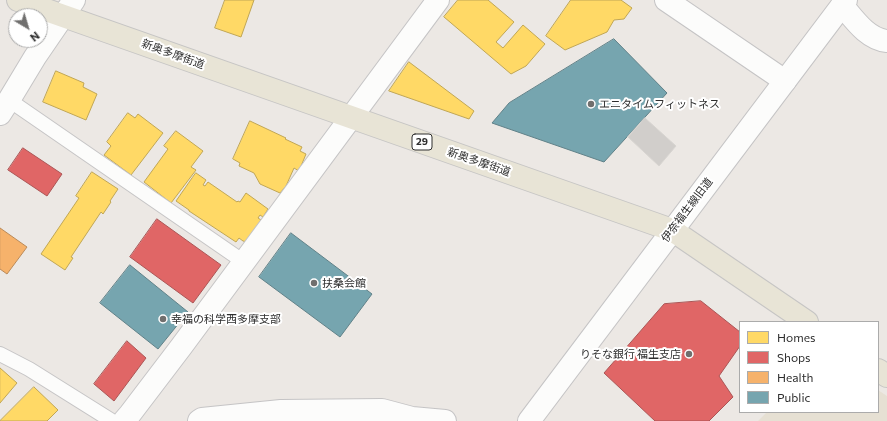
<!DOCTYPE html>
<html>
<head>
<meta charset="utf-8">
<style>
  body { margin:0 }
  #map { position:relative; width:887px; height:421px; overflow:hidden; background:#ece8e4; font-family:Commissioner,sans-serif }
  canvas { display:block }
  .legend { position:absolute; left:739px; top:321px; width:140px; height:92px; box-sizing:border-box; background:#fff; border:1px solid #ababab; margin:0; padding:5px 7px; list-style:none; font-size:12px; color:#2e2e2e }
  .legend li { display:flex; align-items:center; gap:8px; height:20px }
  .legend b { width:20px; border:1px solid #ababab }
  .north { position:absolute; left:8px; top:8px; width:40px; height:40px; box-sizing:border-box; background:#fff; border:1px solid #ababab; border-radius:50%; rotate:142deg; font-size:11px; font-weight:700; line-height:16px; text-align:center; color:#2e2e2e }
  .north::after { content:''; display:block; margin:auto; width:14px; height:18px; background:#706f6e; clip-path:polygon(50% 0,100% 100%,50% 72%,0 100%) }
</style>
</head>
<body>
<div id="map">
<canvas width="887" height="421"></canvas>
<ul class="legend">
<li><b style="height:11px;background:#ffd966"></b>Homes</li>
<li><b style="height:11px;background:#e06666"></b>Shops</li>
<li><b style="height:11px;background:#f6b26b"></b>Health</li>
<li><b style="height:11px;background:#76a5af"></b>Public</li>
</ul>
<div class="north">N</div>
</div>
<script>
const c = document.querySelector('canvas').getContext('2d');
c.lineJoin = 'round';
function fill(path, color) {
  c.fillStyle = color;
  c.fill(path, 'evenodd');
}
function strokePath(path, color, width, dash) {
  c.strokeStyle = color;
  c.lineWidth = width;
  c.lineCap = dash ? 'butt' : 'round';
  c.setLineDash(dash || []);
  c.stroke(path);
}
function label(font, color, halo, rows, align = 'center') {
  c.font = font + ' Commissioner,"Noto Sans JP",sans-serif';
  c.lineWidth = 4;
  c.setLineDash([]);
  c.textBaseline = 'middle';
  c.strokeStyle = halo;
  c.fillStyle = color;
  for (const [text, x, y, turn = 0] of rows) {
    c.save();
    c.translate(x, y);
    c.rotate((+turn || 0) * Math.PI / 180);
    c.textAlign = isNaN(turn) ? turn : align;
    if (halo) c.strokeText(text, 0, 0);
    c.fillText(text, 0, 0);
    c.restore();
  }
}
fill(new Path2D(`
  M878 390 887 396V421H758L767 412H878Z`), '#e6e0d3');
const homes = new Path2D(`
  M225 0H254L241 37 215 28Z
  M458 0H488L514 22 496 42 503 48 523 25 545 44 526 66 511 74 444 17Z
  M571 0H621L632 8 624 19 614 20 607 32 565 50 546 36Z
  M409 62 474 111 469 119 389 91Z
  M56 71 84 83 83 87 97 94 86 120 43 102Z
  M128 113 135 118 138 114 163 133 131 175 104 155 111 146 107 142Z
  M250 121 286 138 285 139 302 147 300 151 306 154 299 171 294 168 286 186 280 193 260 184 254 173 239 166 240 163 233 159Z
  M176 131 203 151 191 167 196 170 171 203 144 182 168 149 164 146Z
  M92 172 118 189 110 201 111 202 103 214 101 212 71 257 73 258 65 270 41 254 79 198 76 196Z
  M196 173 206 180 203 185 205 186 208 182 237 202 238 201 240 202 246 193 268 209 263 217 260 215 258 218 261 220 247 242 243 241 239 238 236 242 189 211V210L176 201 192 178Z
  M0 368 17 383 0 403Z
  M34 387 58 410 47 421H0Z`);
fill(homes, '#ffd966');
strokePath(homes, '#c0a655', 1);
const shops = new Path2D(`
  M23 148 62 174 47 196 8 170Z
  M157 219 221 265 193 303 130 257Z
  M701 301 740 332V346L719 376 733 397 709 421H655L604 373 664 304Z
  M127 341 146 358 114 401 94 384Z`);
fill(shops, '#e06666');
strokePath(shops, '#ab5555', 1);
const health = new Path2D(`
  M0 228 27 247 7 274 0 269Z`);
fill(health, '#f6b26b');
strokePath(health, '#ba8a59', 1);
const public = new Path2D(`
  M614 39 667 93 604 162 492 123 509 103Z
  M291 233 372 294 340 337 259 277Z
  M130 265 188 312 158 349 100 303Z`);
fill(public, '#76a5af');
strokePath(public, '#608188', 1);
const building = new Path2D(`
  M645 118 676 146 659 166 628 137Z`);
fill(building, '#d1cecb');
strokePath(building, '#d7d4d0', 1);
const service = new Path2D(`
  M9 100 244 262
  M0 354 29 369 112 421`);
const minor = new Path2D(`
  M842 5C854 19 867 39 887 41
  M0 114 9 100 35 57 74 0
  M124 421 130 414 181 347 438 0
  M199 421 202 419 281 411 382 410 412 418 445 421`);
const tertiary = new Path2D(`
  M529 421 846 0`);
const secondary = new Path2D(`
  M666 0 785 81`);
const primary = new Path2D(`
  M18 0 672 230 807 322
  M878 370 887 376`);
strokePath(service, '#c5c4c5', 16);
strokePath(minor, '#c5c4c5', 24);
strokePath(tertiary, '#c5c4c5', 24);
strokePath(secondary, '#c5c4c5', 24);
strokePath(primary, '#c6c5c4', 24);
strokePath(service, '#fcfcfb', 14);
strokePath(minor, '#fcfcfb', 22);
strokePath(tertiary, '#fcfcfb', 22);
strokePath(secondary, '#fcfcfb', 22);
strokePath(primary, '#e8e4d6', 22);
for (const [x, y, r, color] of [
  [591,104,4,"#706f6e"],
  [314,283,4,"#706f6e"],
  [163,319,4,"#706f6e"],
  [689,354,4,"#706f6e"]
]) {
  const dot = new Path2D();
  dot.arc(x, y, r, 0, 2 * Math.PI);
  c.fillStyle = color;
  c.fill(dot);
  strokePath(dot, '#fff', 1.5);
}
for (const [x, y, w] of [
  [422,142,20]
]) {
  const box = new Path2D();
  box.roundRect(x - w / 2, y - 8, w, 16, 3);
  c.fillStyle = '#fff';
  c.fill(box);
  strokePath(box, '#2e2e2e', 1);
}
label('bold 10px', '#2e2e2e', null, [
  ["29",422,142]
]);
label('11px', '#2e2e2e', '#fff', [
  ["新奥多摩街道",173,54,20],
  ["新奥多摩街道",479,162,19],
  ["伊奈福生線旧道",687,210,-53]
]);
label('11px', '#2e2e2e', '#fff', [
  ["エニタイムフィットネス",599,104],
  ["扶桑会館",322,283],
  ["幸福の科学西多摩支部",171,319],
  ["りそな銀行 福生支店",681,354,"right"]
], 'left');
</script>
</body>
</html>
